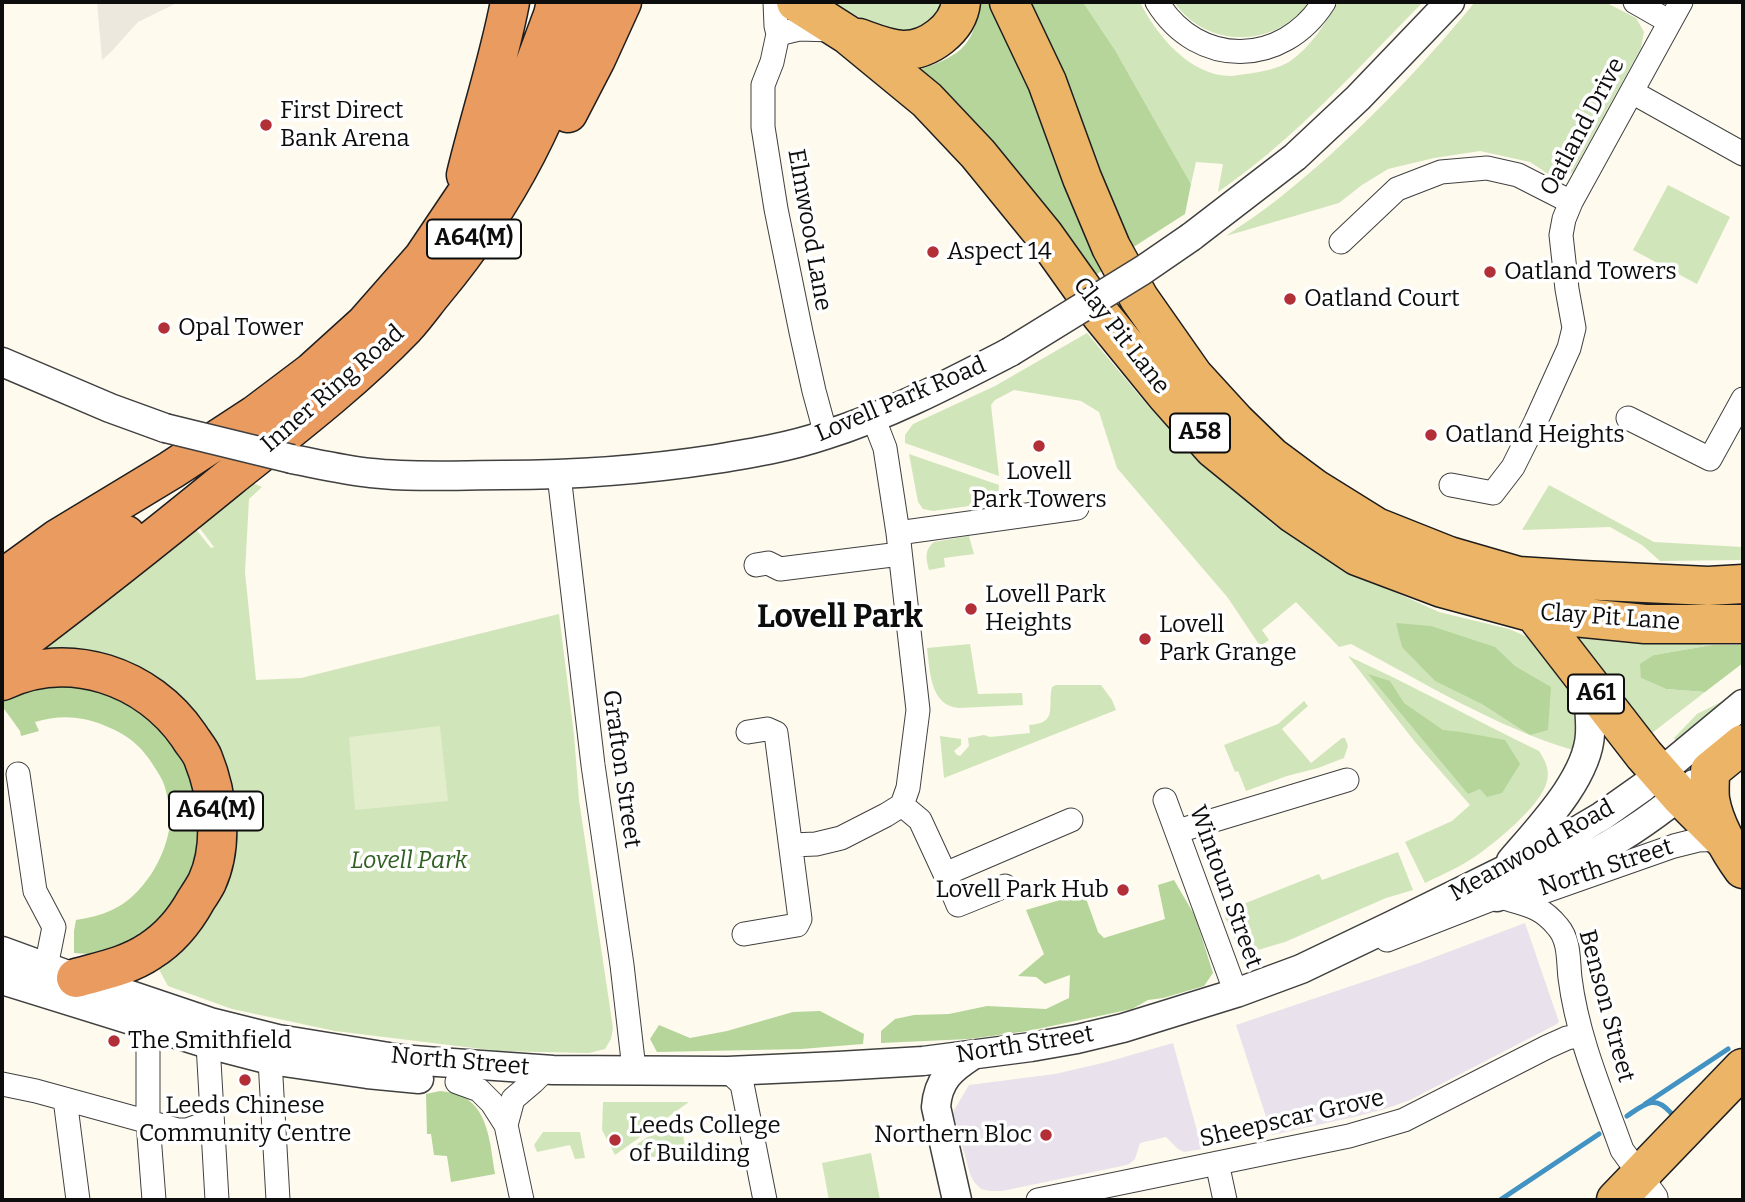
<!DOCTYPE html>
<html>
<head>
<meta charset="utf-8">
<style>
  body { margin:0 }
  #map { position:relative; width:1745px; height:1202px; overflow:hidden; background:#fefaed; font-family:Bitter,serif }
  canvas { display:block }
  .frame { position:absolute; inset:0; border:4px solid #0d0d0d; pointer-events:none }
</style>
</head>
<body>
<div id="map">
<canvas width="1745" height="1202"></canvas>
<div class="frame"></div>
</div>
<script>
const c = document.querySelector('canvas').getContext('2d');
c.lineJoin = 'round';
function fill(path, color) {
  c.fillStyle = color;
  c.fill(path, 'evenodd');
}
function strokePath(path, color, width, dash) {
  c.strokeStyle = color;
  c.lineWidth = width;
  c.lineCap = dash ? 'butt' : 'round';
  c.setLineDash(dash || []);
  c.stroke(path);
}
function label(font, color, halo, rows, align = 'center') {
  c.font = font + ' Bitter,serif';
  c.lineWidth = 7;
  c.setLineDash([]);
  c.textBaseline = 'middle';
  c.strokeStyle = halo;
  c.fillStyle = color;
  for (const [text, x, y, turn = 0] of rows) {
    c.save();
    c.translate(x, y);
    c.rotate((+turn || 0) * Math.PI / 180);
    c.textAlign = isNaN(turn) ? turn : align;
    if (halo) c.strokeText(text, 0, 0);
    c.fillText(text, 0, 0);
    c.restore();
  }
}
fill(new Path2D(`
  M1525 923 1559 1022 1557 1024 1410 1100 1385 1109 1354 1117 1272 1135 1236 1025 1419 963Z
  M1173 1043 1202 1149 1184 1152 1178 1149 1166 1137 1140 1143 1135 1159 1129 1164 1122 1166 1002 1191H990L981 1189 974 1182 970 1174 953 1112 969 1085 1055 1074 1107 1062Z`), '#e9e1eb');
fill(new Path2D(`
  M831 2H946L933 24 911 35 879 28Z
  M1083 2H1140C1156 35 1191 77 1232 76 1239 75 1246 74 1253 73 1265 71 1279 68 1289 62 1311 47 1323 26 1337 4L1346 2H1423C1358 68 1295 139 1218 192L1223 164 1196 162 1191 184 1115 50Z
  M1174 2H1309C1276 48 1207 50 1174 2Z
  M1475 2H1605L1636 18 1644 32 1641 48 1573 172 1559 181 1530 162 1480 151 1434 158 1388 169 1362 185 1339 203 1226 236C1243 224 1262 212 1278 199 1351 141 1416 74 1475 2Z
  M1668 185 1730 217 1697 284 1633 250Z
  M1087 333 1149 407 1205 466 1274 525 1335 565 1439 612 1509 629 1539 642 1565 675 1574 701 1576 727 1573 750C1495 727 1423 682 1351 644L1339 647 1296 602 1262 630 1269 640 1260 646 1228 598 1117 468 1099 412 1081 401 1014 390 995 400 991 405 999 476 905 443V435L913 424 995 386Z
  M909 454 999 485 998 502 933 511 923 509 918 502Z
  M253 483 262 487 249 499 245 572 256 680 301 678 559 614 574 735 579 800 613 1028 611 1039 605 1049 589 1053 498 1051 335 1031 232 1009 168 986 156 964 232 816 40 650 195 528 211 548 214 547 198 526Z
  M1549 485 1654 542 1743 547V560L1660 561 1642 545 1610 527 1522 530Z
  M969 536 974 554 944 558 945 567 929 570C926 559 924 550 934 542Z
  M1564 635 1712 645 1654 655 1641 678 1666 689 1705 692 1643 740Z
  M970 644 978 694 1022 693 1023 705 959 708C930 706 930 671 927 648Z
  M1348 656C1412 685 1475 720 1539 751 1545 760 1550 770 1547 781 1542 805 1493 845 1473 858 1458 868 1441 875 1425 883L1405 842 1452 821 1470 805 1415 742Z
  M1056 685H1101L1112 700 1116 710 944 778 940 736 961 739V745L954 751 957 755 960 756 969 746 968 738 984 735 990 737 1030 733 1029 725C1059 723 1047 707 1052 687Z
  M1743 691 1680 745 1674 738 1697 714Z
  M1304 701 1308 706 1282 729 1311 763 1342 738H1345L1348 746 1344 758 1318 768 1287 776 1246 791 1238 771 1235 772 1224 745 1278 724Z
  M1398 852 1413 890 1386 898 1285 942 1241 955 1223 912 1319 874 1322 880Z
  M603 1102H689L615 1155 602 1130Z
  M680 1115 686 1154 678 1156 676 1152 630 1162 627 1151Z
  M543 1132H580L585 1158 575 1159 570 1145 537 1152 534 1145Z
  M871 1153 880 1200H829L822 1163Z`), '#d1e5ba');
fill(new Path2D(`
  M978 2H999L1103 270 1091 278 915 71C955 58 977 48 978 2Z
  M1027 2H1083L1115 50 1191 184 1185 214 1132 248 1105 190Z
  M1396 623 1431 626 1495 647 1515 666 1551 687 1548 730 1530 735 1482 704 1435 681 1402 647Z
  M1712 645H1743V663L1705 692 1666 689 1641 678 1640 664 1654 655Z
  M1368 674 1390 681 1404 703 1443 730 1461 732 1505 740 1520 764 1502 793 1487 797 1480 789 1468 794Z
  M116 684 190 754 206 850 165 926 109 949 89 954 74 953V931L76 920C89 918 101 915 112 910 143 896 166 857 170 824 171 816 167 790 163 782 161 777 158 773 155 768 143 748 130 736 108 727 85 716 60 714 35 722L39 731 21 736 20 731 2 706V687Z
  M1174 880 1195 916 1213 973 1204 986 1163 998 1148 1000 1132 1009 1028 1031 969 1039 881 1043V1031L895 1019 914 1015 949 1014 987 1006 1046 1009 1069 998 1070 975 1045 984 1036 977 1018 976 1044 954 1026 910 1084 893 1098 932 1104 938 1165 919 1158 885Z
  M820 1011 864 1034 863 1044 801 1049 657 1052 650 1039 659 1025 690 1038 727 1031 793 1012Z
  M440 1091C445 1092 452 1092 457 1094 489 1105 490 1145 495 1174L451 1182 447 1156 434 1155 431 1134H427L426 1094Z`), '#b6d59a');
fill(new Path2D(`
  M440 726 448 801 355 810 349 737Z`), '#e2edcb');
fill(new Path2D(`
  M97 2H179L138 22 110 53 102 60Z`), '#ede8dd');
strokePath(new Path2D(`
  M1645 1104 1728 1049
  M1627 1116C1645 1104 1655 1094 1671 1113
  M1500 1200 1599 1134`), '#4293c3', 5);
const minor = new Path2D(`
  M775 2 776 26 778 34 772 62 763 85V127L776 209 801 332 814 391 826 435
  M1157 2C1198 69 1283 67 1324 2
  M1635 2 1670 22
  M778 34 799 29 833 30
  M1632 92 1743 154
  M1341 242 1397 189 1441 172 1487 168 1518 175 1571 202
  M873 417 885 448 898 533 1077 508
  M1628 418 1710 459 1743 399
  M559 475 593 765 622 965 634 1069
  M1451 485 1493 493 1513 467 1536 421 1569 348 1574 328 1567 289 1561 235 1564 219 1571 202 1681 2
  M756 565 768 563 780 569 900 554
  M18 774 35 891 54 927 46 967
  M1165 800 1236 993
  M902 805 920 820 945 874 958 905 1005 886
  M1178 831 1347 780
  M792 845 816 844 841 838 886 815 902 805 908 788 918 710 898 533
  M945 874 1071 820
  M1507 899C1529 905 1543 908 1558 927 1570 941 1568 961 1570 978 1577 1034 1599 1087 1618 1139L1622 1150 1656 1197
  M744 934 797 925 800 919 776 733 767 729 748 732
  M1387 940 1497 897 1546 891 1674 846 1698 840 1728 839
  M148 1026V1122L154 1200
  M208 1044 217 1200
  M270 1060 278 1200
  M728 1071 742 1084 765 1200
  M457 1082 479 1090 492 1103 506 1125 522 1200
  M2 1084 36 1091 178 1130H187L212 1121
  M65 1099 78 1200
  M506 1125 513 1099 533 1082 546 1069
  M1217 1163 1225 1200
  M1038 1200 1349 1136 1404 1120 1547 1047 1567 1038 1582 1035`);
const tertiary = new Path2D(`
  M1191 237 1295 157 1358 98 1450 2
  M2 362 110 408 165 428
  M292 459C318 464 344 470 371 473 415 478 460 475 504 475 577 475 644 470 716 459 753 453 789 447 825 435 889 415 950 383 1010 352
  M1511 861C1539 828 1588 778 1590 734 1591 718 1588 701 1588 685
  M1497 897C1531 883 1564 870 1596 852 1631 833 1664 809 1694 784
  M2 951 76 978 124 993 210 1022 278 1039 401 1059 438 1062 553 1070 728 1071 838 1066 923 1061 1031 1047 1077 1039 1123 1028 1236 993 1301 969 1395 924 1541 852 1602 816 1643 787 1743 704
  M2 980 208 1044 270 1060 367 1074 419 1079
  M957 1200 936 1107C938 1080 951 1069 973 1055`);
const trunk = new Path2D(`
  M796 2 848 35 927 100 978 154 1044 235 1101 315 1167 396 1213 448 1294 514 1357 556 1442 588 1534 613 1645 624H1743
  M1009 2 1047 82 1082 178 1111 247 1139 298 1193 375 1236 422 1272 457 1315 489 1376 527 1449 556 1518 576 1581 580 1708 586 1743 584
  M859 38C873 43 887 49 902 50 928 51 958 29 961 2
  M1534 613 1644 755 1680 796 1724 840
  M1743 744 1710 771C1710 781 1709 790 1710 799 1714 823 1729 850 1743 869
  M1616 1200 1743 1068`);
const motorway = new Path2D(`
  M568 113 596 59 622 2
  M466 175C480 117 499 60 510 2
  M2 579 57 539 171 470 255 415 312 372 365 324 423 258 499 145 528 82 553 15 556 2
  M2 616 77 565 126 535
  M2 658 13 648C86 593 158 536 229 478 289 430 351 383 405 327 416 315 425 302 435 290 505 206 557 108 584 2
  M2 681C69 649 148 676 189 736 193 743 200 750 203 758 218 795 224 845 207 882 204 888 200 894 196 900 185 920 169 939 150 951 128 966 101 971 76 978`);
strokePath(minor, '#404040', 25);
strokePath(tertiary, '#404040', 31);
strokePath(trunk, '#1e1e1e', 41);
strokePath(motorway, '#1e1e1e', 41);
strokePath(minor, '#fff', 23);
strokePath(tertiary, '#fff', 28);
strokePath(trunk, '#ecb466', 38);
strokePath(motorway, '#e99b60', 38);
const tertiaryBridge = new Path2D(`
  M1010 352 1143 270 1191 237
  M165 428 292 459`);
strokePath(tertiaryBridge, '#404040', 31, []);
strokePath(tertiaryBridge, '#fff', 28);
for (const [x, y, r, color] of [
  [266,125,7,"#b22f38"],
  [933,252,7,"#b22f38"],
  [1490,272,7,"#b22f38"],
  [1290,299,7,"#b22f38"],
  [164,328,7,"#b22f38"],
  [1431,435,7,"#b22f38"],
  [1039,446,7,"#b22f38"],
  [971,609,7,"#b22f38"],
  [1145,639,7,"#b22f38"],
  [1123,890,7,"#b22f38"],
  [114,1041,7,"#b22f38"],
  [245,1080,7,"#b22f38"],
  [1046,1135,7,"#b22f38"],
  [615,1140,7,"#b22f38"]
]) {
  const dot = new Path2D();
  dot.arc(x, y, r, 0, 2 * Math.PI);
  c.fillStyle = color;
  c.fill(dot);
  strokePath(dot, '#fff', 2.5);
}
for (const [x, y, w] of [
  [474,239,94],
  [1200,433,60],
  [1596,694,56],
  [216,811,94]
]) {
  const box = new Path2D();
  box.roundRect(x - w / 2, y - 19.5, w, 39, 5);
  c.fillStyle = '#fff';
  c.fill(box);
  strokePath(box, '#0d0d0d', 2);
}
label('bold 23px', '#0d0d0d', null, [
  ["A64(M)",474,239],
  ["A58",1200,433],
  ["A61",1596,694],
  ["A64(M)",216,811]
]);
label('24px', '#0d0d0d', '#fff', [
  ["First Direct",280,111],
  ["Bank Arena",280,139],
  ["Aspect 14",947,252],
  ["Oatland Towers",1504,272],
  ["Oatland Court",1304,299],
  ["Opal Tower",178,328],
  ["Oatland Heights",1445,435],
  ["Lovell",1039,472,"center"],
  ["Park Towers",1039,500,"center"],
  ["Lovell Park",985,595],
  ["Heights",985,623],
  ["Lovell",1159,625],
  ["Park Grange",1159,653],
  ["Lovell Park Hub",1109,890,"right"],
  ["The Smithfield",128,1041],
  ["Leeds Chinese",245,1106,"center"],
  ["Community Centre",245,1134,"center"],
  ["Leeds College",629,1126],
  ["of Building",629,1154],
  ["Northern Bloc",1032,1135,"right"]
], 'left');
label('24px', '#0d0d0d', '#fff', [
  ["Oatland Drive",1583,127,-62],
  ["Elmwood Lane",809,230,80],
  ["Clay Pit Lane",1121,336,52],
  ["Inner Ring Road",333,389,-41],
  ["Lovell Park Road",901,400,-23],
  ["Clay Pit Lane",1610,618,4],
  ["Grafton Street",621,769,82],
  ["Meanwood Road",1532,851,-29],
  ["North Street",1606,868,-18],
  ["Wintoun Street",1225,887,70],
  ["Benson Street",1606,1006,75],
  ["North Street",1025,1045,-9],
  ["North Street",460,1062,5],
  ["Sheepscar Grove",1292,1119,-13]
]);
label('italic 24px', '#305f22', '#fff', [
  ["Lovell Park",409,861]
]);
label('bold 32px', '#0d0d0d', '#fff', [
  ["Lovell Park",840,618]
]);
</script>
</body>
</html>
